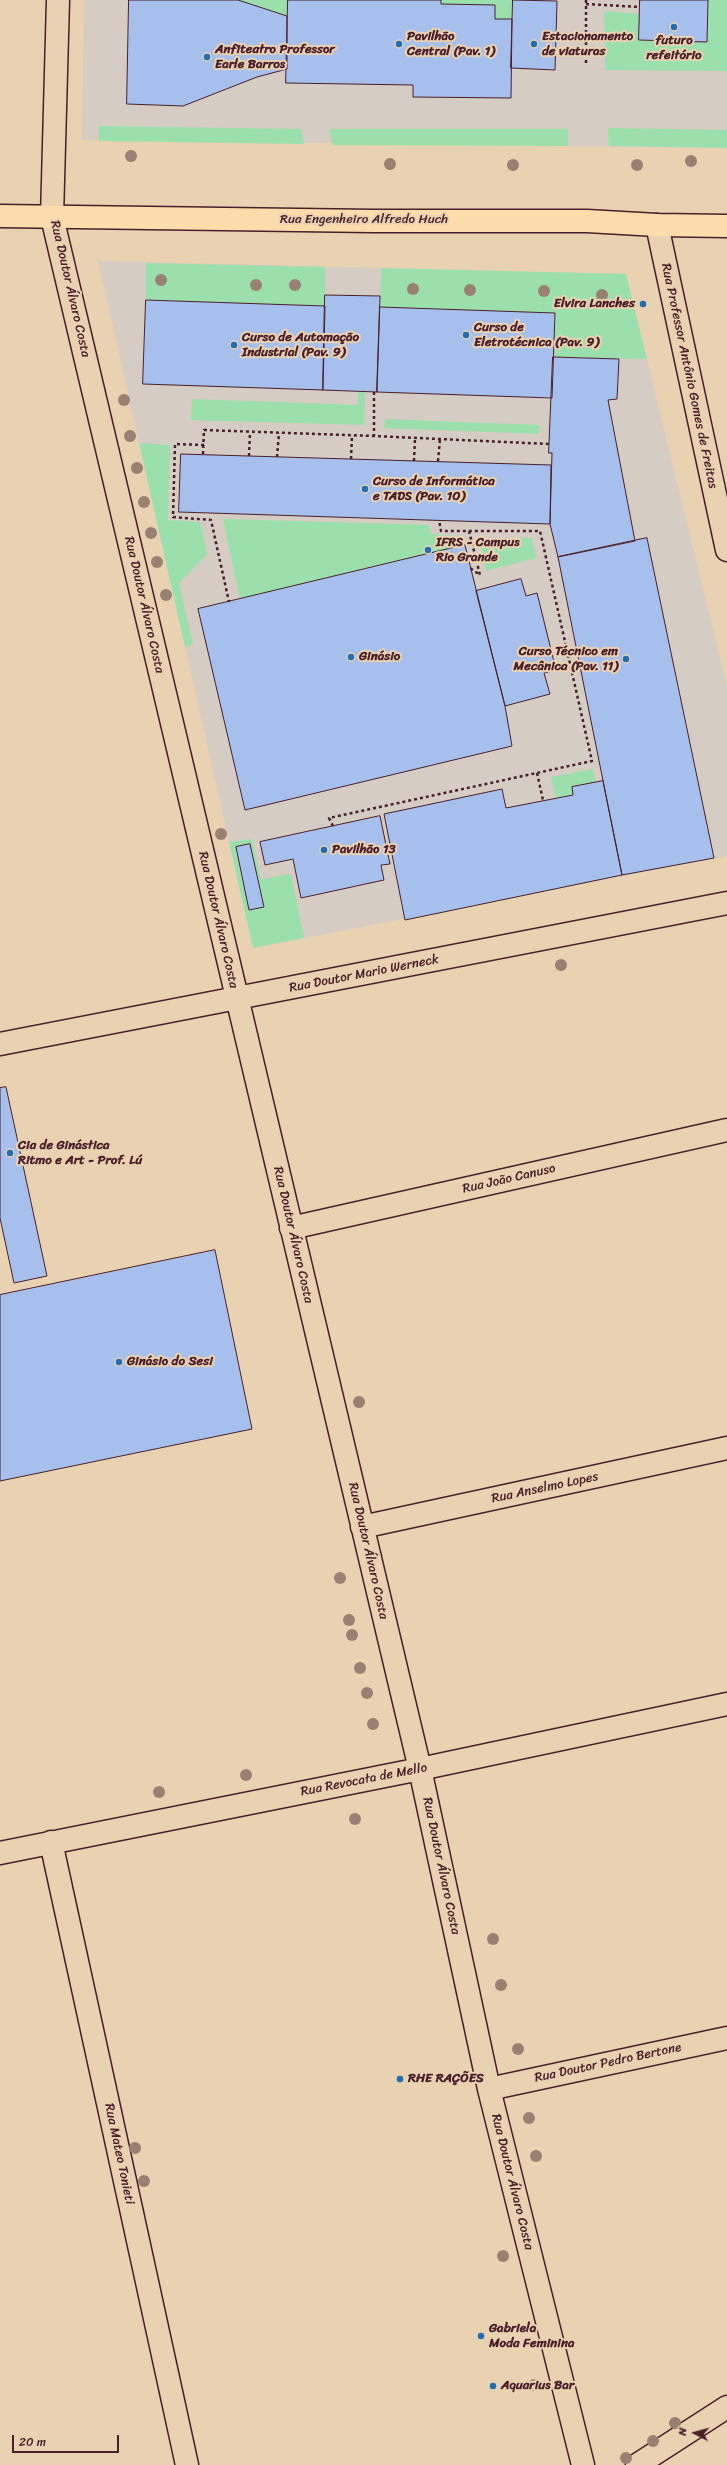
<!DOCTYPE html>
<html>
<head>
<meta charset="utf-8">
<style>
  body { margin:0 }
  #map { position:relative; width:727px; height:2465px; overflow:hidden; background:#e9d2b2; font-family:Sriracha,sans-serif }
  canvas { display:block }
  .north { position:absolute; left:675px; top:2413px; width:40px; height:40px; -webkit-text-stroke:3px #e9d2b2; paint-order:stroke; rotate:276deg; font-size:11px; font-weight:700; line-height:16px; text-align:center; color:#4a1f2b }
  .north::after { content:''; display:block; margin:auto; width:14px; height:18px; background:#4a1f2b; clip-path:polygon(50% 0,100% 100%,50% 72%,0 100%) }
  .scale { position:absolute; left:12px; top:2435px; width:107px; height:18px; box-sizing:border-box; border:2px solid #4a1f2b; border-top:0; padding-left:5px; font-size:12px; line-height:14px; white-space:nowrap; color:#4a1f2b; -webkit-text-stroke:3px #e9d2b2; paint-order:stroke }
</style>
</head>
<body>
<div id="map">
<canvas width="727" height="2465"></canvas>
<div class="north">N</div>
<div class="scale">20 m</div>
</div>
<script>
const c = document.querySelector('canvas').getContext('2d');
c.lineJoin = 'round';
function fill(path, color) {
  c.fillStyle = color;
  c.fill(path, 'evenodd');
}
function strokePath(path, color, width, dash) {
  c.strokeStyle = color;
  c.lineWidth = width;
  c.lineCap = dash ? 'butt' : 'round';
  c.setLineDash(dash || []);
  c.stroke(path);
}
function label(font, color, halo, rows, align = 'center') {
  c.font = font + ' Sriracha,sans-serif';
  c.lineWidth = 4;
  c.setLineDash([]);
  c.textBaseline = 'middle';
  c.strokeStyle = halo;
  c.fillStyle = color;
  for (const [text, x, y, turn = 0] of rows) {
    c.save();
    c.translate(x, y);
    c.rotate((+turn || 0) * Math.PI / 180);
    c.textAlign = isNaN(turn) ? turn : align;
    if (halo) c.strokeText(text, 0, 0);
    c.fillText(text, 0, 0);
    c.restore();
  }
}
fill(new Path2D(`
  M84 0H727V148L82 140Z
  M98 261 626 274 727 686V856L253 948Z`), '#d5ccc4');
fill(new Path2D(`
  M238 0H288L287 16Z
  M441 0H513L512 19H495L441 4Z
  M708 0H727V71L605 70 604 11 640 14 639 40 707 42Z
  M99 126 301 129 304 144 99 141Z
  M608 128 727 130V148L609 146Z
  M329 129H568V146L333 145Z
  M146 263 325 267V306L146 300Z
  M381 268 626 274 647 359 553 357 555 313 380 307Z
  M358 391H365L364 425 191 420 192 399 358 405Z
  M385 419 539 425V434L384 428Z
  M139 443 170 445 168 520 200 522 207 554 179 583 193 644 185 647Z
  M223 519 429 525 431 534 462 536 465 545 240 599Z
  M479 538H532L536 558 486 571Z
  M593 769 596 782 572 787 573 795 556 799 551 777Z
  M252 839 261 879 291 874 304 938 253 948 229 842Z`), '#9be0ac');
const building = new Path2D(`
  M129 0H238L287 16V69L257 77 183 106 127 104Z
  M288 0H441V4L495 5V19H512L511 98 413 97V85L286 83Z
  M513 0 557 1 555 70 511 68Z
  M640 0H708L707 42 639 40Z
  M325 295 380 296 377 392 323 390Z
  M146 300 325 306 323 390 143 384Z
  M380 307 555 313 552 398 377 392Z
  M553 357 619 359 617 399 608 400 635 541 558 557 550 524 552 453H549Z
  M181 454 551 465 550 524 179 512Z
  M647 538 714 858 622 875 558 557Z
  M465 545 505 706 512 746 245 810 198 609Z
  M521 579 526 596 537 593 556 670 544 673 550 694 505 706 476 591Z
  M603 781 622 875 405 920 384 814 502 789 506 808 573 795 572 787Z
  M380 816 390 864 381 865 384 880 301 898 293 859 265 865 260 842Z
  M250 844 264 907 249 910 236 847Z
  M6 1087 47 1276 14 1283 0 1218V1088Z
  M215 1250 252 1429 0 1481V1295Z`);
fill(building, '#a6bfed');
strokePath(building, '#4a1f2b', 1);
const minor = new Path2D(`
  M58 0 52 217 420 1769 489 2089 583 2465
  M657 225 727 550
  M0 1044 727 903
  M291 1228 727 1130
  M362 1527 727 1448
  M51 1842 187 2465
  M0 1853 420 1769 727 1704
  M489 2089 727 2038
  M637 2465 727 2407`);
const primary = new Path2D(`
  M0 216 373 221H587L657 225 727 226`);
strokePath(minor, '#4a1f2b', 25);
strokePath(primary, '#4a1f2b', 25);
strokePath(new Path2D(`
  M586 0V65
  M586 4 640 7
  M374 392V436L549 444
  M204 445 175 444 173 517 211 520 229 602
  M203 454 204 430 374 436
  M249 456 250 432
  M277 457 279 433
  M351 459 352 435
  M414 461 415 438
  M438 461 440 439
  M469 531 480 575 470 568
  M537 773 543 800
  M333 826 329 818 592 761 540 531H441L439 520`), '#4a1f2b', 2.5, [3, 3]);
strokePath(minor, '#e9d2b2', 22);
strokePath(primary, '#fbddab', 22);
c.fillStyle = '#988072';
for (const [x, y] of [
  [131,156],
  [691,161],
  [390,164],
  [513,165],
  [637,165],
  [161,280],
  [256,285],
  [295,285],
  [413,289],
  [470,290],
  [544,291],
  [602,295],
  [124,400],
  [130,436],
  [137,468],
  [144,502],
  [151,533],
  [157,562],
  [166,595],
  [221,834],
  [561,965],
  [359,1402],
  [340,1578],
  [349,1620],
  [352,1635],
  [360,1668],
  [367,1693],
  [373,1724],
  [246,1775],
  [159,1792],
  [355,1819],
  [493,1939],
  [501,1985],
  [518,2049],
  [529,2118],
  [135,2148],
  [536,2156],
  [144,2181],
  [503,2256],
  [534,2385],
  [675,2423],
  [653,2441],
  [626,2458]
]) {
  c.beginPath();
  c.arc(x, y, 6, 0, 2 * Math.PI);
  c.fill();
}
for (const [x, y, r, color] of [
  [674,27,4,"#1f6fb2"],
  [399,44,4,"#1f6fb2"],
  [534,44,4,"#1f6fb2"],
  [207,57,4,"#1f6fb2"],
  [643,304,4,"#1f6fb2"],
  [466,335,4,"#1f6fb2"],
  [234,345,4,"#1f6fb2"],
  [365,489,4,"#1f6fb2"],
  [428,550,4,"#1f6fb2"],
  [351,657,4,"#1f6fb2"],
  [626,659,4,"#1f6fb2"],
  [324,850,4,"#1f6fb2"],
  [10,1153,4,"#1f6fb2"],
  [119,1362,4,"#1f6fb2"],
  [400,2079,4,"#1f6fb2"],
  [481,2336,4,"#1f6fb2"],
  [493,2386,4,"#1f6fb2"]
]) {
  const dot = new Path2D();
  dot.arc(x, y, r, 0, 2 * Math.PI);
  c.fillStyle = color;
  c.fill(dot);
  strokePath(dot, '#e9d2b2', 1.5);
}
label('bold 13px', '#4a1f2b', '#e9d2b2', [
  ["Pavilhão",407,37],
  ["Central (Pav. 1)",407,52],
  ["Estacionamento",542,37],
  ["de viaturas",542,52],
  ["futuro",674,41,"center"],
  ["refeitório",674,56,"center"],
  ["Anfiteatro Professor",215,50],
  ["Earle Barros",215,65],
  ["Elvira Lanches",635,304,"right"],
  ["Curso de",474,328],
  ["Eletrotécnica (Pav. 9)",474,343],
  ["Curso de Automação",242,338],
  ["Industrial (Pav. 9)",242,353],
  ["Curso de Informática",373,482],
  ["e TADS (Pav. 10)",373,497],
  ["IFRS - Campus",436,543],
  ["Rio Grande",436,558],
  ["Curso Técnico em",618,652,"right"],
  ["Mecânica (Pav. 11)",618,667,"right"],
  ["Ginásio",359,657],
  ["Pavilhão 13",332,850],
  ["Cia de Ginástica",18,1146],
  ["Ritmo e Art - Prof. Lú",18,1161],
  ["Ginásio do Sesi",127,1362],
  ["RHE RAÇÕES",408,2079],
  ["Gabriela",489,2329],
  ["Moda Feminina",489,2344],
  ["Aquarius Bar",501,2386]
], 'left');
label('13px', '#4a1f2b', '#e9d2b2', [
  ["Rua Engenheiro Alfredo Huch",364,220],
  ["Rua Doutor Álvaro Costa",70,289,77],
  ["Rua Professor Antônio Gomes de Freitas",689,376,78],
  ["Rua Doutor Álvaro Costa",144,605,77],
  ["Rua Doutor Álvaro Costa",218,920,77],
  ["Rua Doutor Mario Werneck",364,974,-11],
  ["Rua João Canuso",509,1179,-13],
  ["Rua Doutor Álvaro Costa",293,1235,77],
  ["Rua Anselmo Lopes",545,1488,-12],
  ["Rua Doutor Álvaro Costa",368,1551,77],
  ["Rua Revocata de Mello",364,1780,-11],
  ["Rua Doutor Álvaro Costa",441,1866,78],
  ["Rua Doutor Pedro Bertone",608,2063,-12],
  ["Rua Mateo Tonieti",119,2154,78],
  ["Rua Doutor Álvaro Costa",512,2182,76]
]);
</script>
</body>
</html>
